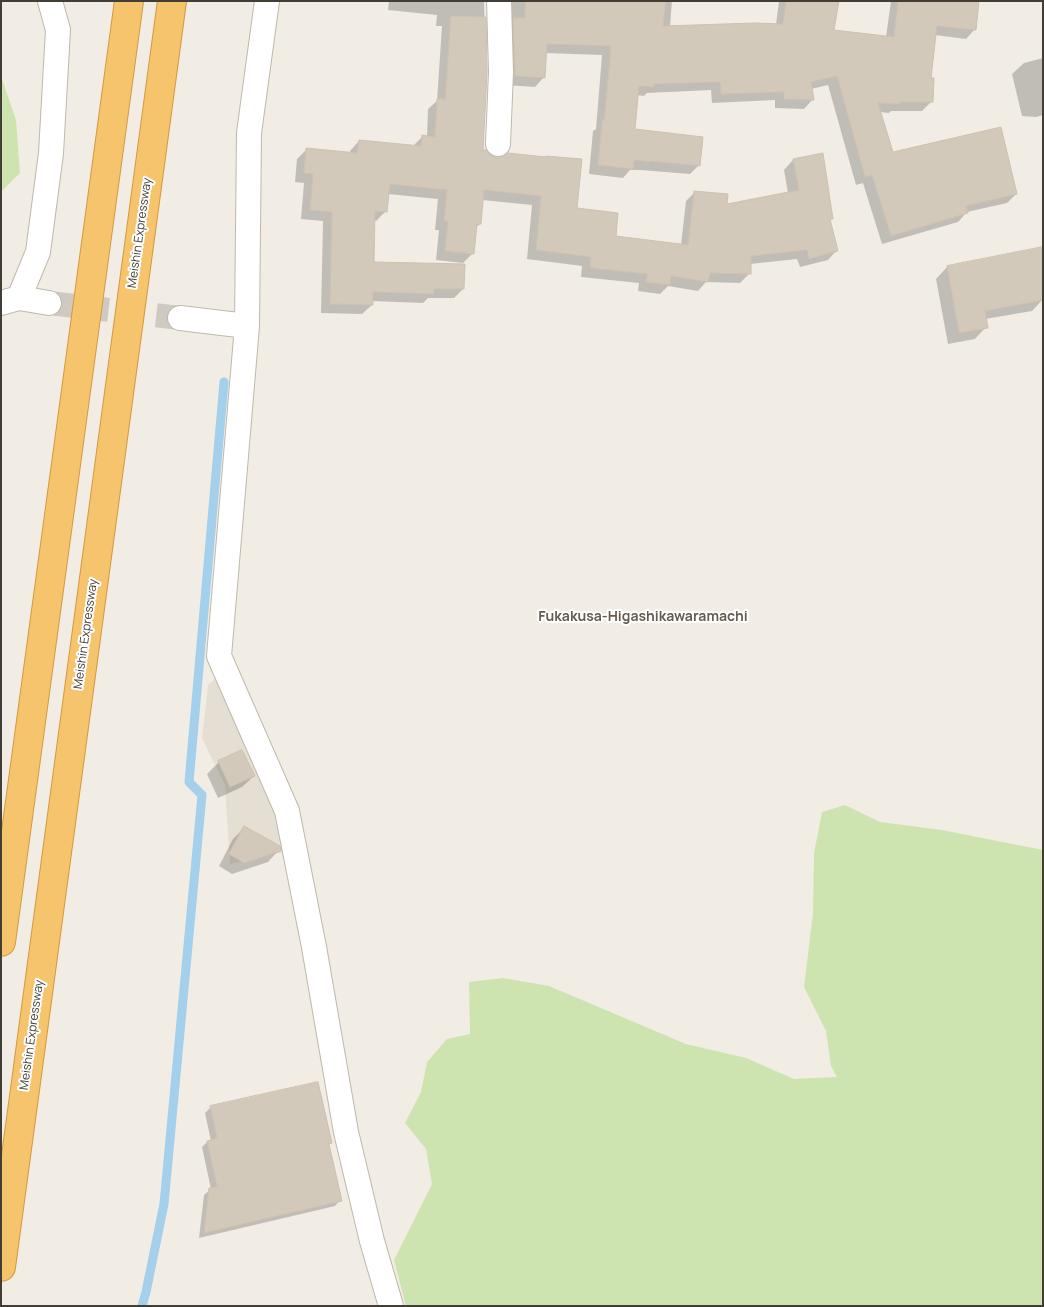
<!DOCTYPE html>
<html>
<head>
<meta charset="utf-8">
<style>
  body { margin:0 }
  #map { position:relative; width:1044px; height:1307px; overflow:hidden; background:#f1ede5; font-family:Manrope,sans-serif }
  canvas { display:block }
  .frame { position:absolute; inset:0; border:2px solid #433e35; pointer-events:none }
</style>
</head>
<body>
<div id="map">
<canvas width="1044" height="1307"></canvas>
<div class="frame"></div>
</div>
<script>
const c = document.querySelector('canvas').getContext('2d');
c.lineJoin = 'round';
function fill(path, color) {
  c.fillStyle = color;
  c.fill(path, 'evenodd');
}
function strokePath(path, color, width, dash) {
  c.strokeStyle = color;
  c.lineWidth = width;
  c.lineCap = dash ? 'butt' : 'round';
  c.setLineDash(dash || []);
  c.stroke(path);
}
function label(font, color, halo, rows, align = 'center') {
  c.font = font + ' Manrope,sans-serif';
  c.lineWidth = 4;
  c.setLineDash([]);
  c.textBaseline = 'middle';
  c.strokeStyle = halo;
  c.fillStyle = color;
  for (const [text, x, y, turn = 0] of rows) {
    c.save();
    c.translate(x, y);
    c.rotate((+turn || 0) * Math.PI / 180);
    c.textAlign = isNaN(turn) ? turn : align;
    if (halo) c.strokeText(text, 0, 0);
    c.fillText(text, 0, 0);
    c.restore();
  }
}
fill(new Path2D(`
  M217 677 279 810 283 852 230 864 225 785 202 738 208 685Z`), '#e5dfd3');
fill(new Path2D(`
  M1 76 16 120 20 173 1 192Z
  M845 805 880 822 942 830 1043 850V1306H406L394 1260 432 1184 426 1149 405 1123 421 1092 427 1062 447 1039 470 1034 469 982 503 978 549 986 686 1044 746 1058 794 1079 837 1077 831 1066 826 1031 804 987 813 913 814 853 822 812Z`), '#cee4b0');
fill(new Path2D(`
  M389 1H484L486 72 481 151 575 209 614 237 681 245 686 201 695 192 725 205 788 193 784 170 793 160 822 155 832 218 829 221 837 250 828 260 800 267 797 259 750 264V273L740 283 706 282 698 291 668 286 660 294 638 291 639 283 581 277 582 266 527 259 532 205 482 200 480 224 475 228 473 253 463 263 436 260 439 230H435L438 199 388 194 386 211 376 221 374 220 373 263 463 289 454 298H428L423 303 372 301V305L362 314 321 313 323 221 301 219 304 183 295 182 297 159 307 149 350 153V151L359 141 412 147 422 137H427L428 109 437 101 442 26H436L437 15 388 10Z
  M500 1H672L670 27 776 25 779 1H838L832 31 886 37 891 1H978L975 29 966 39 935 35 930 79 931 102 922 111H891L889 113 880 112 892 154 1016 194 1007 203 967 212 958 222 882 244 863 183 856 185 828 85 811 89 813 99 804 109 775 108V100L712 103 711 90 647 93 644 96 637 95 634 130 699 165 690 174 640 170H630L623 178 589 174 593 131 596 129 602 55 545 53 544 77 535 87 506 85Z
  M1043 58V115L1036 117 1022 116 1012 74 1024 63Z
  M947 267 1043 299 1032 311 985 319 986 327 975 339 948 344 936 279Z
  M219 762 254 776 242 787 218 798 207 774Z
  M244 828 279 850 268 862 232 874 219 866 233 839Z
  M211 1107 331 1143 328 1145 340 1200 335 1206 199 1238 204 1195 211 1189 202 1147 207 1142 211 1141 205 1113Z`), '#0003');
strokePath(new Path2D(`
  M142 1306 146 1292 164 1204 202 795 189 782 224 382`), '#a4d0eb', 9);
const building = new Path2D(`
  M526 1H666L663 26 755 23 783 24 786 1H839L834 30 894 37 898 1H979L976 30 937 26 931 78H934L933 102H900V104L878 103 893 152 1001 127 1017 194 966 206 968 213 891 236 872 175 865 177 837 76 811 82 814 100 784 99V92L721 94 720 82 654 84V87L639 86 635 129 703 137 700 166 650 161V162L634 160 633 169 598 165 602 120 604 121 611 46 547 44 545 78 515 76 513 18H524Z
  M451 16 486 17 487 72 483 150H486L490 155 497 158 504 156 508 153 545 157V156L582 159 577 208 618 213 616 236 688 245 694 191 728 194 727 204 799 190 793 159 823 153 833 219H830L838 251 809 259 807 250 751 256V274L710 273 708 282 671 276 670 285 646 282 647 274 590 268 591 257 536 250 541 196 484 190 481 224H477L474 254 445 251 448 221H444L447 190 390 184 387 212 375 211 374 262 465 264 464 289H434V294L373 292V305L330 304 332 212 310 210 313 174 304 173 306 148 357 153 359 140 421 146 422 135 435 137 437 99H445Z
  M1043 247V300L985 311 988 328 959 333 947 266Z
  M242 750 255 776 230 787 218 761Z
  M244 826 280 846 281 851 244 863 229 854Z
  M318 1082 332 1143 329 1144 342 1201 204 1233 209 1188 217 1187 207 1141 217 1138 210 1106Z`);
fill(building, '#d2c9bb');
strokePath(building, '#cdc0af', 1);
strokePath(new Path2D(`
  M49 303 180 318`), '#cecac2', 24, [24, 12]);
const minor = new Path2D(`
  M267 1 249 133 247 326 219 656 287 811 314 947 346 1132 372 1241 391 1306
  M498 144 501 72 499 1
  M19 298 38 252 51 153 58 30 50 1
  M1 303 19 298 49 303
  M180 318 247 326`);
const motorway = new Path2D(`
  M1 942 129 1
  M1 1267 172 1`);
strokePath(minor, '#bfb8ab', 26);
strokePath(motorway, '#d4993d', 30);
strokePath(minor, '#fff', 24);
strokePath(motorway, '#f5c46c', 28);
label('12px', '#433e35', '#fff', [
  ["Meishin Expressway",140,233,-82],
  ["Meishin Expressway",86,634,-82],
  ["Meishin Expressway",32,1035,-82]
]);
label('bold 14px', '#665b4d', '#fff', [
  ["Fukakusa-Higashikawaramachi",643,617]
]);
</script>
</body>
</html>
